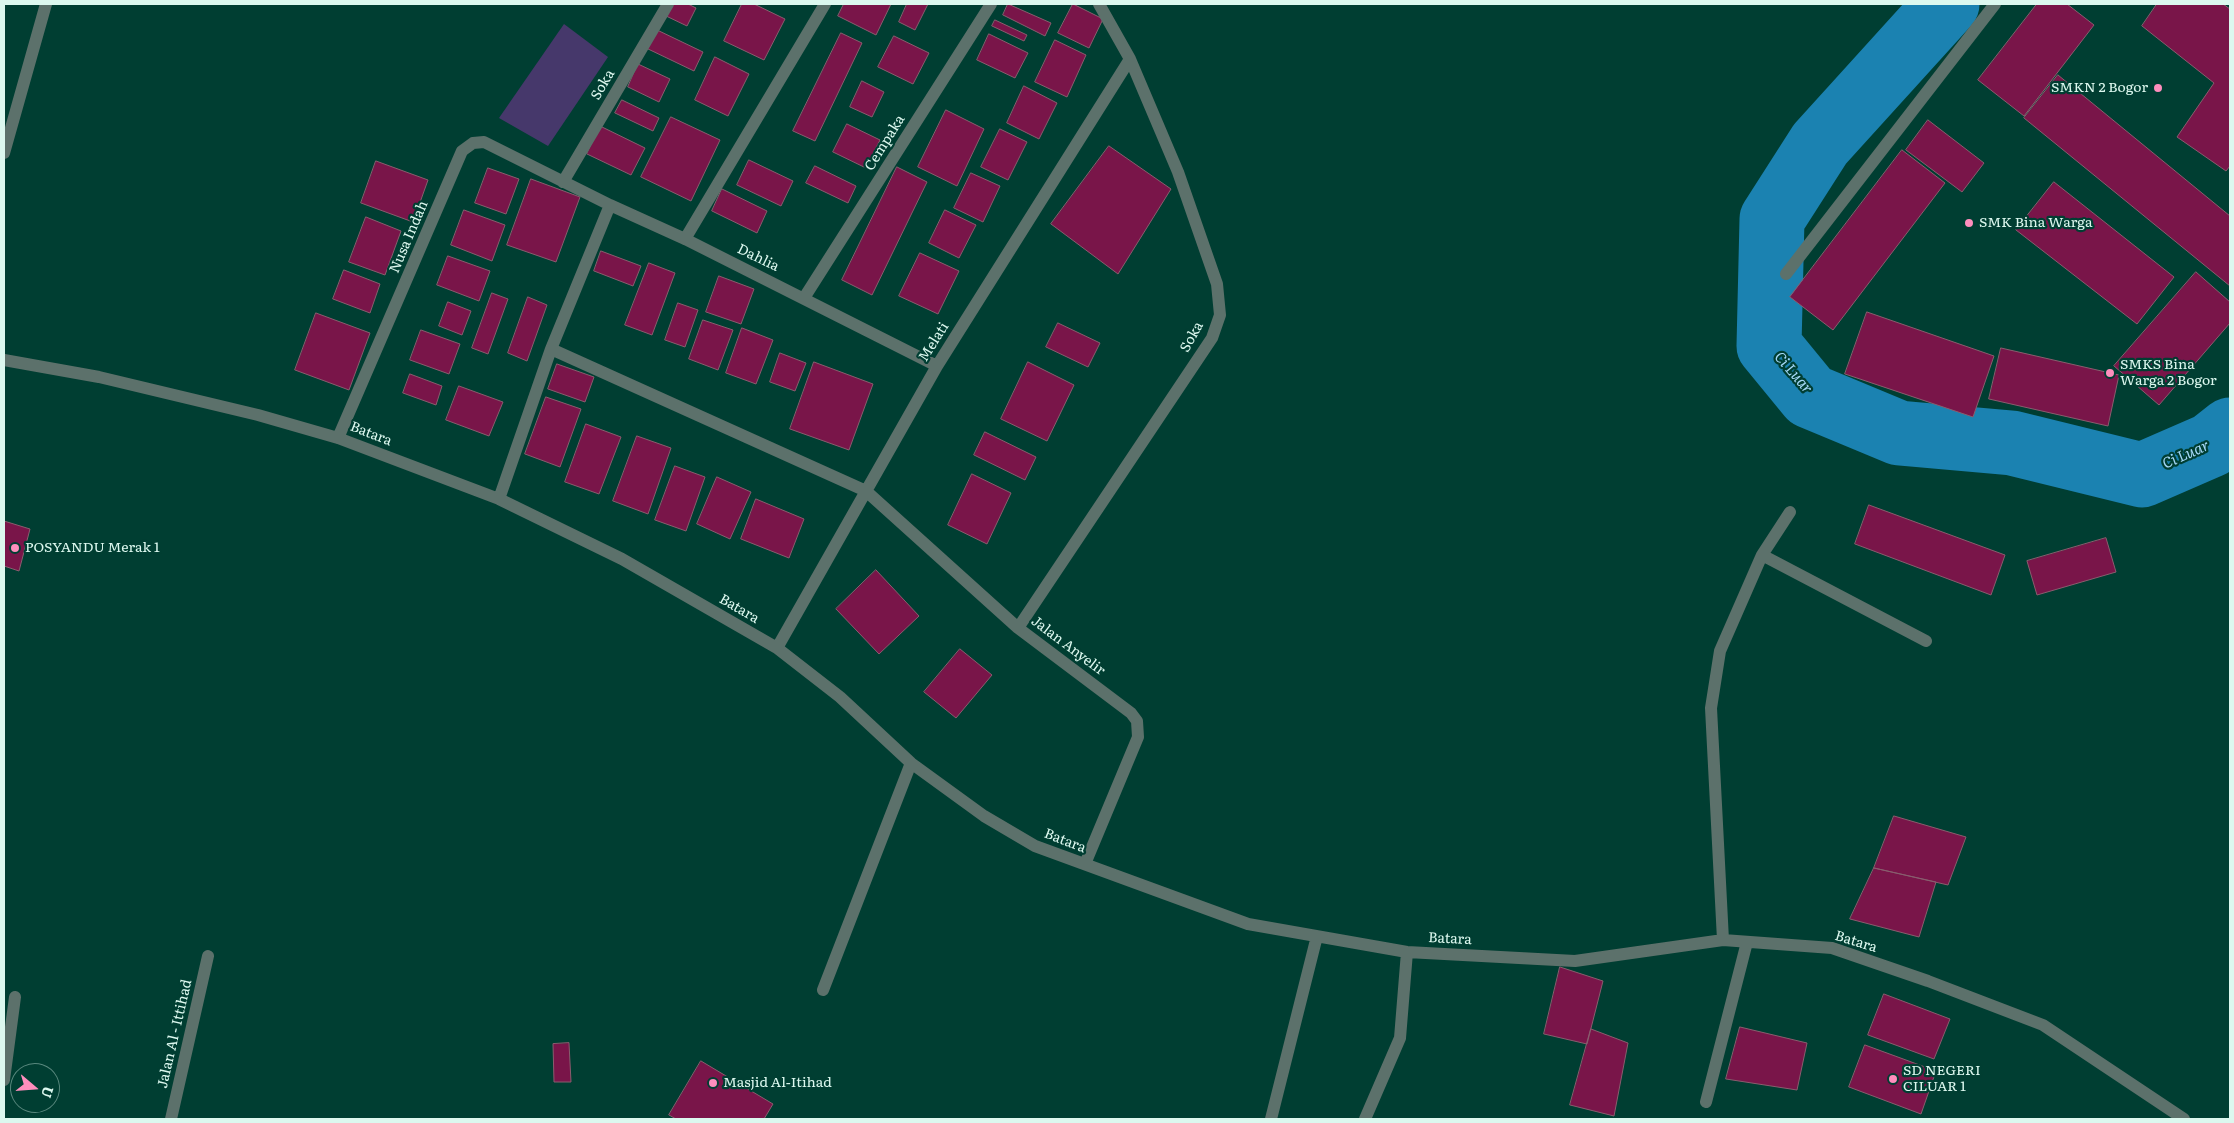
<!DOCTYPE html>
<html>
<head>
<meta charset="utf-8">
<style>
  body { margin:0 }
  #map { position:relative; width:2234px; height:1123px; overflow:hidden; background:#003e32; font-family:Literata,serif }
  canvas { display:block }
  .frame { position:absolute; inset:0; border:5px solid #dcf8ef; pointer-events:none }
  .north { position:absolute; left:10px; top:1063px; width:50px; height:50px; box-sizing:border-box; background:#003e32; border:1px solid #58887e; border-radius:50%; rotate:108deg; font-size:14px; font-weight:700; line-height:20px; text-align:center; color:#dcf8ef }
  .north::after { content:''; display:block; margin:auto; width:18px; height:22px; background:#fe8ebd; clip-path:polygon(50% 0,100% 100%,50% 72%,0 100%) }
</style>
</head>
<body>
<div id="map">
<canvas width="2234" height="1123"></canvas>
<div class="frame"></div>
<div class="north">U</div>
</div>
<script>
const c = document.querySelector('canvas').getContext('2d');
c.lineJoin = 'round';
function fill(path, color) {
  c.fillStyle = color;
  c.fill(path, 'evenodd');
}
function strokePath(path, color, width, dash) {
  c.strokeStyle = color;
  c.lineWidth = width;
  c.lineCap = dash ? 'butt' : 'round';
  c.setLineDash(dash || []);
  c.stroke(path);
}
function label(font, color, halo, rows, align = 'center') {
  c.font = font + ' Literata,serif';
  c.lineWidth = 4.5;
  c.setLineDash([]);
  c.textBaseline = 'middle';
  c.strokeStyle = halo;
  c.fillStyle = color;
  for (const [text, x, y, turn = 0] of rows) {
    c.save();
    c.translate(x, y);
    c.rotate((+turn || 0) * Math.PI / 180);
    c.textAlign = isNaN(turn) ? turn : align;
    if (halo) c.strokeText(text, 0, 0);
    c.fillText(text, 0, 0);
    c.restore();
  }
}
fill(new Path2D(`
  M564 24 608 57 548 146 499 118Z`), '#46386b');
strokePath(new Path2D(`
  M1947 4 1820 144 1772 219 1769 346 1810 396 1899 433 2012 443 2142 475 2211 445 2230 430`), '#1b82b1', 65);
const building = new Path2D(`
  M670 4H688L696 8 687 26 664 15Z
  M742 4H754L785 19 764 60 724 41Z
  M844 4H891L876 35 838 16Z
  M907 4H928L915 30 899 22Z
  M1008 4 1051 23 1045 36 1003 15Z
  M1073 4 1103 19 1089 48 1058 33Z
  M2037 4H2067L2094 25 2024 116 1978 80Z
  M2157 4H2223L2230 9V166L2226 171 2177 137 2214 83 2142 26Z
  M995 20 1027 35 1024 41 992 26Z
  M655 29 703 52 694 71 646 48Z
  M841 33 862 43 815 141 793 131Z
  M989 34 1028 53 1015 78 977 60Z
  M894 36 929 53 913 84 878 67Z
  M1055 40 1086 55 1067 97 1035 82Z
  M715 57 749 74 728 116 695 100Z
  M638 64 670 79 659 102 628 87Z
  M2058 75 2230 216V286L2024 118Z
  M862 81 884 92 872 117 850 107Z
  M1024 86 1057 103 1039 139 1007 123Z
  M622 100 659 118 653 131 615 113Z
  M946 110 984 129 957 186 918 167Z
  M671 117 720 140 691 201 641 177Z
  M1928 120 1984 163 1962 192 1906 150Z
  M847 124 880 140 866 168 833 152Z
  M600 126 645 148 631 175 587 154Z
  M1000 129 1027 142 1008 180 981 167Z
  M1109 146 1171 189 1118 274 1051 224Z
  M1902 150 1945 183 1833 330 1790 297Z
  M749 160 793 181 781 206 737 185Z
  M376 161 428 180 413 222 361 203Z
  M815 166 856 186 848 203 806 183Z
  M897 167 927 182 872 295 842 280Z
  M488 168 519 179 506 214 475 203Z
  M971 173 1000 186 983 222 954 208Z
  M531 179 580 197 556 262 507 245Z
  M2054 182 2174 277 2137 324 2016 230Z
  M722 189 767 211 757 233 712 211Z
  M464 210 505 225 492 261 451 245Z
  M945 210 976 225 959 258 929 243Z
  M366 217 401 231 385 275 349 262Z
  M601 251 641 266 633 286 594 271Z
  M920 253 959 271 938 314 899 296Z
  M448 256 490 271 479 301 437 285Z
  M649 263 675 273 652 335 625 325Z
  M344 270 380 284 370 313 333 299Z
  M2196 272 2230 302V323L2159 405 2114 366Z
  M719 276 754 289 741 324 706 312Z
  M492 293 508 299 488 354 472 348Z
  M528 297 547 305 527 361 508 353Z
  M448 302 471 311 462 335 439 326Z
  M678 303 698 310 685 347 665 340Z
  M1867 312 1994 356 1973 417 1845 374Z
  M316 313 370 333 349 390 295 370Z
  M703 320 733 330 718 370 689 359Z
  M1058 323 1100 343 1088 367 1046 347Z
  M742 328 773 340 756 384 726 373Z
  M421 330 460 344 449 374 410 360Z
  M2001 348 2119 375 2108 426 1989 399Z
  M780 353 806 363 795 391 770 382Z
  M814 362 873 384 849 450 790 429Z
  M1028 362 1074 385 1047 441 1001 419Z
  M557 364 594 377 585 402 548 389Z
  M410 374 442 386 436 405 403 393Z
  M459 386 503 402 489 436 446 420Z
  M546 397 581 409 560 467 525 454Z
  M586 424 621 437 599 494 565 482Z
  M985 432 1036 457 1025 480 974 455Z
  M637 436 671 448 648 514 613 501Z
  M675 466 705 477 686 531 655 520Z
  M972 474 1011 493 987 544 948 525Z
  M717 477 751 492 730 539 697 524Z
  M756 499 804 519 789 558 741 539Z
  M1869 505 2005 555 1991 595 1855 544Z
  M4 521 30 529 19 571 4 566Z
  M2106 538 2116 572 2037 595 2027 561Z
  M876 570 919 616 879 654 836 609Z
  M960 649 992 675 956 718 924 692Z
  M1894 816 1966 837 1948 885 1874 868Z
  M1874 868 1936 882 1919 937 1850 919Z
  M1560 967 1603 981 1587 1044 1544 1034Z
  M1884 994 1950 1019 1934 1059 1868 1035Z
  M1740 1027 1807 1043 1797 1090 1726 1079Z
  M1591 1029 1628 1043 1614 1116 1570 1105Z
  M569 1043 571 1082H554L553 1044Z
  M1865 1045 1936 1071 1921 1114 1849 1087Z
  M701 1061 773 1104 764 1119H676L669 1115Z`);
fill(building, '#791549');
strokePath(building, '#895d6e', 1);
strokePath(new Path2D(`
  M4 153 46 4
  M563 182 668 4
  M685 239 825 4
  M1786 274 1995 4
  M804 298 991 4
  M551 349 866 491 1018 628 1131 713 1137 721 1138 737 1085 864
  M4 360 99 377 258 415 338 438 499 499 622 559 777 648 840 697 911 763 984 816 1035 846 1248 924 1407 952 1575 961 1723 940 1832 948 1928 981 2043 1025 2184 1119
  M338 438 462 151 473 143 484 142 610 205 685 239 937 366
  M499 499 551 349 610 205
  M1762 555 1926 641
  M1018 628 1212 338 1220 315 1217 284 1178 172 1130 59 1099 4
  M777 648 937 366 1130 59
  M1723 940 1711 708 1720 651 1762 555 1790 512
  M823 990 911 763
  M4 1080 15 997
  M1706 1102 1747 942
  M171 1119 208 956
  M1271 1119 1317 936
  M1365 1119 1400 1038 1407 952`), '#5c716b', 12);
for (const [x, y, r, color] of [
  [2158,88,5,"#fe8ebd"],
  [1969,223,5,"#fe8ebd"],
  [2110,373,5,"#fe8ebd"],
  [15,548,5,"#fe8ebd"],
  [1893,1079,5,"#fe8ebd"],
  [713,1083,5,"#fe8ebd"]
]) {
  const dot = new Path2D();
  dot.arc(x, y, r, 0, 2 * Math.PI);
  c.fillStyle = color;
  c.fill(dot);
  strokePath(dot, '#003e32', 2);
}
label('14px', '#dcf8ef', '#003e32', [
  ["Soka",603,85,-60],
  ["Cempaka",885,143,-58],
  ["Nusa Indah",409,237,-67],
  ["Dahlia",758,258,26],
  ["Soka",1192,337,-61],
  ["Melati",934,342,-58],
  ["Batara",371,434,21],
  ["Batara",739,609,30],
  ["Jalan Anyelir",1068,646,37],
  ["Batara",1065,841,21],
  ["Batara",1450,939,3],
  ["Batara",1856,942,17],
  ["Jalan Al - Ittihad",175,1034,-77]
]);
label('14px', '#dcf8ef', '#003e32', [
  ["SMKN 2 Bogor",2148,88,"right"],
  ["SMK Bina Warga",1979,223],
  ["SMKS Bina",2120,365],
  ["Warga 2 Bogor",2120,381],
  ["POSYANDU Merak 1",25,548],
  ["SD NEGERI",1903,1071],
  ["CILUAR 1",1903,1087],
  ["Masjid Al-Itihad",723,1083]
], 'left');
label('italic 15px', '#a5d8f7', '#003e32', [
  ["Ci Luar",1793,373,49],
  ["Ci Luar",2186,455,-24]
]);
</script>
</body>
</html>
